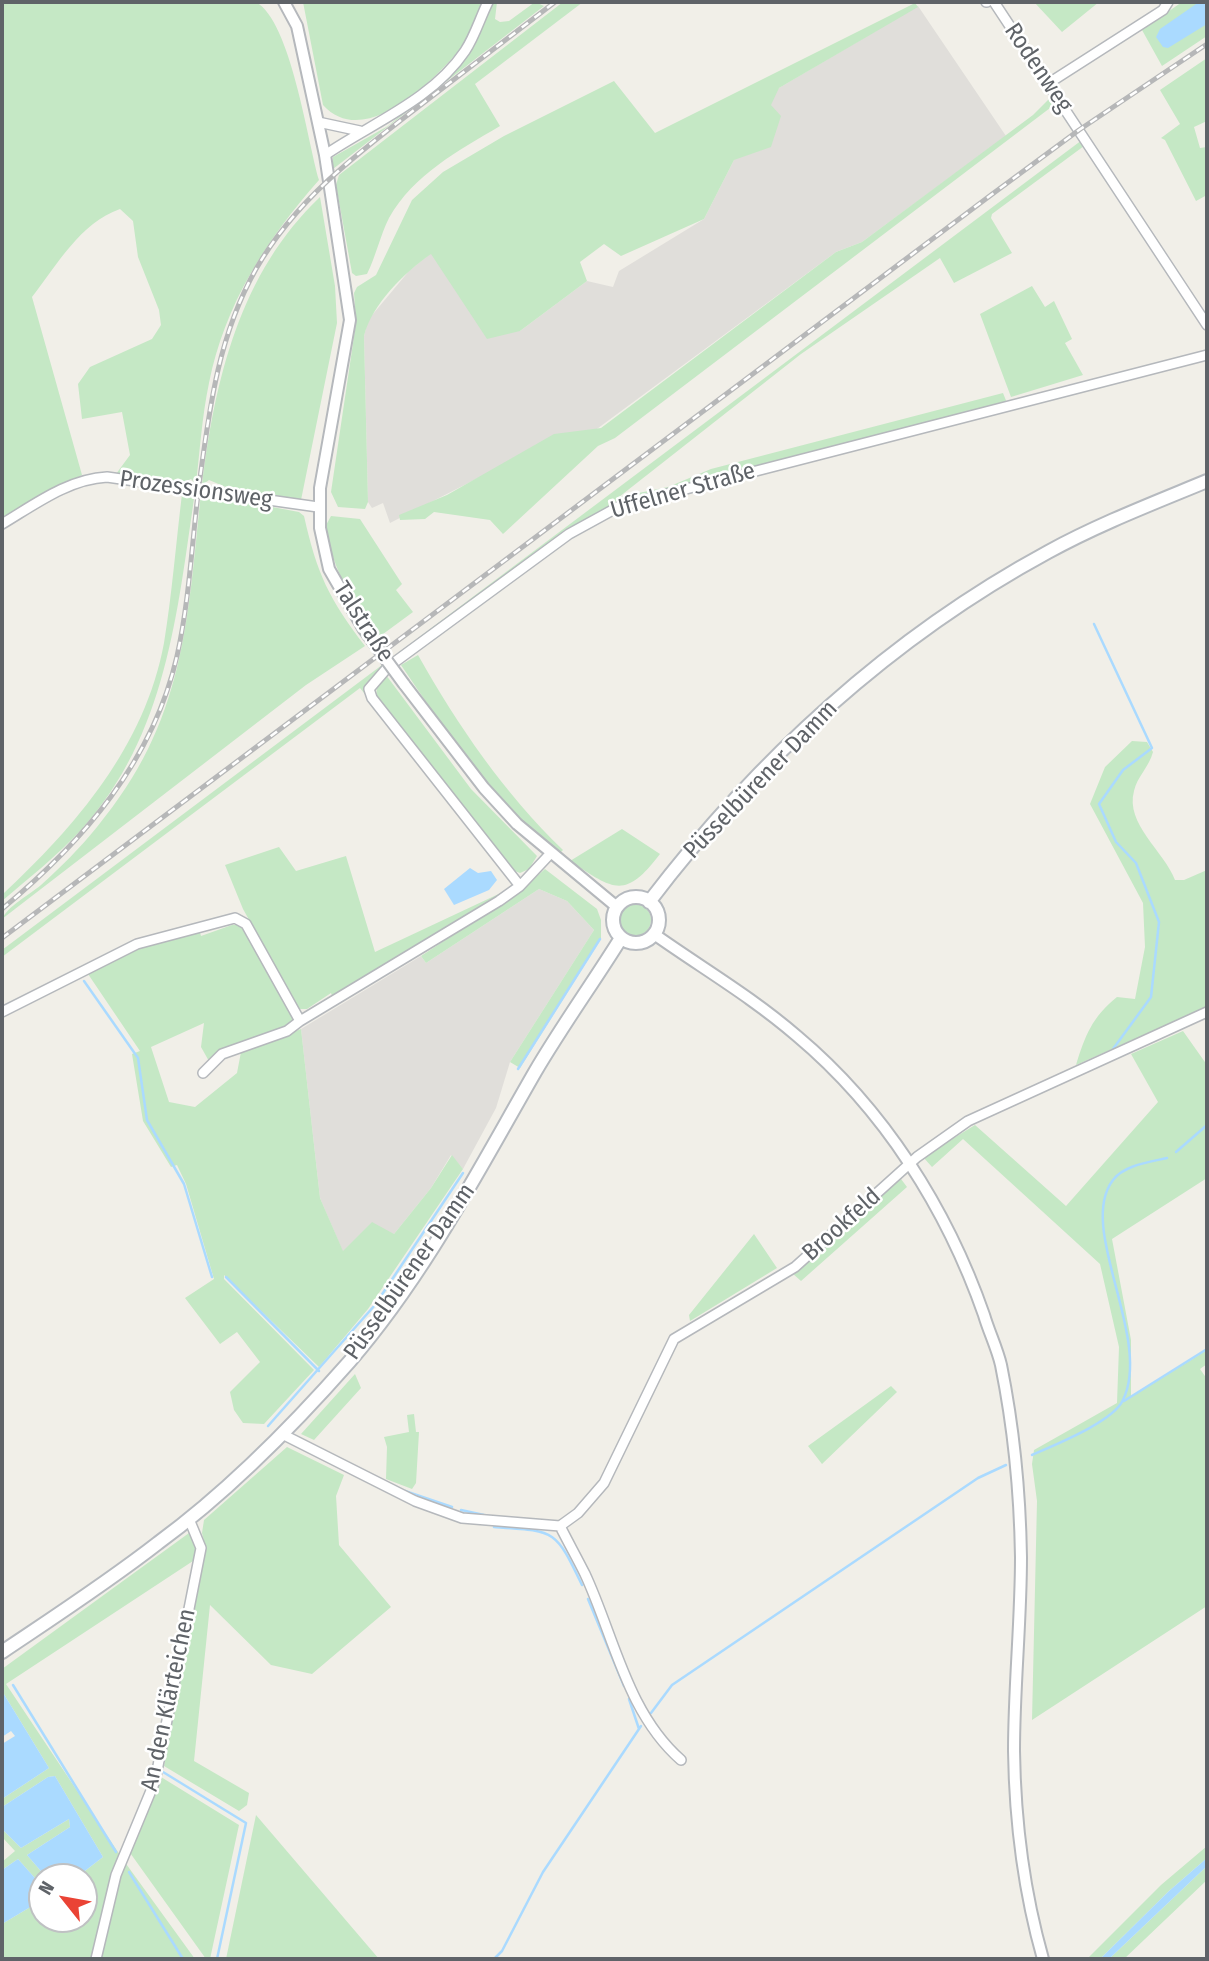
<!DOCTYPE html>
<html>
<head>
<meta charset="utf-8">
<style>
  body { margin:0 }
  #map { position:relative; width:1209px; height:1961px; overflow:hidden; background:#f1efe8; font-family:"Fira Sans Condensed",sans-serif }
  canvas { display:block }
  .frame { position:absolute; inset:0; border:4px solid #5f6368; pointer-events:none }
  .north { position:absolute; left:28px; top:1863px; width:70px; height:70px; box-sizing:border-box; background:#fff; border:2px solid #bfc1c3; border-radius:50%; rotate:301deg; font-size:19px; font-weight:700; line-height:28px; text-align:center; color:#5f6368 }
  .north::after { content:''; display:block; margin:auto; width:24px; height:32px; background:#ea4335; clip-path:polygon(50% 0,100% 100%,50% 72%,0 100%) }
</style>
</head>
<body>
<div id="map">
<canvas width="1209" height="1961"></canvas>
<div class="frame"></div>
<div class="north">N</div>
</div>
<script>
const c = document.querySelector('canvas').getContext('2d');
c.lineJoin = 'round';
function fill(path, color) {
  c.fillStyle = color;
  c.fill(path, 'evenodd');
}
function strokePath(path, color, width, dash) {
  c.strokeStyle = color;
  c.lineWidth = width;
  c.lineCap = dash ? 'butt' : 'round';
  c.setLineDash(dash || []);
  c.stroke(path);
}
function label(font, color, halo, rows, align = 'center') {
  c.font = font + ' "Fira Sans Condensed",sans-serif';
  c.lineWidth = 5;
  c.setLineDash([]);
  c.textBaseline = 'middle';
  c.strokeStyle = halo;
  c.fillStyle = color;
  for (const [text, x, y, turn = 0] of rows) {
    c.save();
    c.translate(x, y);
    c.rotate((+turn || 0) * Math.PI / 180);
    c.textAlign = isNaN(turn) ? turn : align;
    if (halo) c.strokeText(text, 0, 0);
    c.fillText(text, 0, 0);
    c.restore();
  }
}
fill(new Path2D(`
  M918 6 1006 136 862 242 836 252 586 437 527 453 390 523 383 503 372 508 368 502 364 336 368 320 409 271 431 253 520 331 587 281 613 287 619 271 704 219 767 95Z
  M539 889 567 901 594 930 510 1062 496 1108 463 1169 451 1155 431 1188 394 1234 343 1252 320 1198 301 1029 421 956 426 963Z`), '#e0deda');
fill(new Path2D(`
  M2 2H256C291 22 307 139 319 180 266 240 225 304 209 383 202 416 200 450 196 484L191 479 184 482 116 474 130 455 122 412 82 419 78 384 90 367 152 339 161 325 159 310 138 257 133 221 120 209C80 223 58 264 32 297L82 475 2 519Z
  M303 2H483C476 20 469 38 456 54 428 86 363 149 323 105Z
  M490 2H497L495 19 500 22 509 21 535 2 544 6 333 169V157L388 126 463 62Z
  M563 2H583L475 84 500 126C458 151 414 174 389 218 380 236 376 256 367 274L356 276 352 273 336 185 339 175Z
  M1034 2H1033H1099L1062 32Z
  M1182 2H1207V36L1162 66 1142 30Z
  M915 3 918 7 779 88 771 105 781 116 771 147 734 160 704 219 621 256 604 244 580 262 587 281 520 331 487 339 431 254C405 272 372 304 364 336L368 502 365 509 338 507 331 492 356 323 354 293 357 287 376 275 412 200 443 172 504 136 614 81 655 133Z
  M1207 58V121L1194 127 1200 148 1207 147V195L1196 201 1165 140 1161 138 1180 124 1160 90Z
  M1050 98 1054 105 615 438 598 446 503 534 490 520 434 512 425 519 400 520 399 515 447 495 554 434 601 428 836 252 862 242 1033 115Z
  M1082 140 1084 146 992 214 991 218 1012 253 954 283 940 258 801 354 619 497 668 487 711 469 1003 393 1007 403 610 508 401 654 368 682 366 689 368 698 360 688 2 957V950Z
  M320 197 335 286 337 323 301 500 228 488 209 480 202 485C215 379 240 273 320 197Z
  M1032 286 1045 307 1054 301 1072 339 1065 343 1083 375 1011 397 980 314Z
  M195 492C177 613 167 735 81 830 57 856 29 878 2 901V895C76 826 145 746 164 643 172 594 176 543 182 494Z
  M201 493 212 500 213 496 299 512 304 516C317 574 329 599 365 646L306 685 2 919C8 906 29 895 41 885 61 867 80 848 97 827 185 721 187 623 201 493Z
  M331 516 360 519 402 584 396 590 413 612 379 637C351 600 335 574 325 527Z
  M418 655C458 726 504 793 563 850L559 854C493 803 447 733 401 665Z
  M386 675 471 789 537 856 529 869 520 873 512 870 437 772 376 699 377 685Z
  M1132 741 1147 742 1153 752C1149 767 1137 777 1134 791 1125 824 1164 851 1175 880H1184L1207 870V1007L1076 1065C1085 1036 1092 1017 1117 997L1135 999 1145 947 1143 903 1090 804 1105 767Z
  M622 829 660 854C625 900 614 890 570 861Z
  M279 847 296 871 346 856 375 952 505 891 332 996 331 993 307 1009H299L243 909 225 865Z
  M545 869 597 909 601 920V939L520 1068 510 1062 594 930 567 901 539 889 426 963 421 956 520 891Z
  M619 920a16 16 0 1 1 32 0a16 16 0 1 1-32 0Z
  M232 925H243L295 1019 286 1027 210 1063 201 1047 204 1023 151 1047 169 1102 195 1107 237 1073 241 1052 301 1029 320 1198 343 1251 372 1222 394 1234 431 1188 452 1155 463 1169 368 1309 319 1367 224 1275V1279L314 1370 264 1424 243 1423 234 1410 230 1392 260 1362 237 1332 220 1344 185 1298 214 1279 186 1184 177 1165 171 1167 143 1121 132 1054 140 1051 88 974 137 948 199 929 201 936Z
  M1183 1031 1207 1065V1178L1112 1239 1131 1340V1397L1207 1350V1364L1200 1369 1207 1379V1606L1032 1720 1037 1501 1032 1464 1034 1450 1117 1403 1119 1347 1100 1264 963 1139 932 1167 923 1157 975 1125 1066 1206 1158 1102 1131 1054Z
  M901 1179 907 1187 801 1281 792 1273Z
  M754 1234 777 1268 690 1321 689 1315Z
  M355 1374 361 1388 314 1440 301 1434Z
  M891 1386 897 1392 822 1464 808 1446Z
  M414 1414 416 1432H419L416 1483 412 1489 386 1479 387 1447 384 1437 409 1432 407 1415Z
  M287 1447 344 1475 336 1496 339 1545 391 1607 312 1674 271 1665 210 1605 194 1761 249 1793 247 1805 239 1811 164 1766 205 1545 202 1533 204 1520Z
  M189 1533 196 1547 193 1561 6 1684 124 1861 195 1959H2V1924L42 1900V1919H84V1877H77L103 1857 55 1776 48 1777 2 1807V1799L49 1768 2 1691V1669Z
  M161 1777 239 1825 210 1959H206L128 1850Z
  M256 1815 379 1959H226Z
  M69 1819 70 1827 27 1855 46 1877H42V1886L18 1859 2 1870V1862L15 1851 2 1837V1829L21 1848Z
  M1207 1846V1858L1169 1891 1100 1959H1087L1161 1885Z
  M1207 1866V1880L1124 1959H1109Z`), '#c5e8c5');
fill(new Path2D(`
  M1199 2 1207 3V24L1168 48 1163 47 1156 37 1160 29Z
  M470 868 478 873 491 871 497 880 489 890 454 905 444 889Z
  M2 1691 49 1768 2 1799V1744L15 1736 11 1731 2 1737Z
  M55 1776 103 1857 77 1877H46L27 1855 70 1827 69 1819 21 1848 2 1829V1807L48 1777Z
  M1207 1858V1866L1109 1959H1100L1169 1891Z
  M18 1859 42 1886V1900L2 1924V1870Z`), '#aadaff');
strokePath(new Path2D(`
  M1094 624 1152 748 1123 770 1099 804 1116 842 1136 863 1159 922 1151 997 1113 1049
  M84 981 138 1058 147 1120 184 1184 212 1277
  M2 1007 43 987
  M518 1069 600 939
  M1176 1152 1207 1125
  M226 1277 319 1371
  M1124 1401 1207 1349
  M268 1426 375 1305 463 1173
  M1032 1455C1054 1445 1113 1422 1123 1400 1153 1338 1076 1228 1113 1180 1124 1165 1150 1162 1167 1158
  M405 1491 452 1507
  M461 1510 484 1515
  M494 1527C556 1531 555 1529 582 1585
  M588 1599 624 1686
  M13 1685 116 1852
  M629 1699 639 1729
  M651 1713 672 1685 978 1478 1006 1465
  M163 1772 246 1823 217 1959
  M129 1872 183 1959
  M494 1959 502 1951 543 1872 641 1726`), '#aadaff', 2.5);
const minor = new Path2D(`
  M986 2H987
  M994 2 1207 325
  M1049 83 1163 10 1168 2
  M318 122 360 131
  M325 155C372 123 432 100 465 51 475 36 480 18 488 2
  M2 524C34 505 68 479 107 477L318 507
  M520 886 372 698 369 689 388 667 569 534 620 506 1207 355
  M2 1012 137 944 235 918 246 924 300 1021 499 901 520 886 550 854
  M203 1073 222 1054 287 1031 300 1021
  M282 1434 415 1501 462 1518 560 1526 578 1513 604 1483 674 1339 795 1267 917 1157 968 1121 1207 1012
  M560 1526C568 1542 577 1558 585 1574 614 1636 627 1713 681 1760
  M96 1959 116 1875 155 1781 201 1548 189 1519`);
const tertiary = new Path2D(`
  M284 2 297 26 325 155 350 320 320 488V528L329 569 363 628
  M404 684 484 788 517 824 617 907
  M654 934C702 968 752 997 797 1036 884 1109 947 1209 984 1315 989 1332 997 1348 1001 1365 1014 1429 1020 1493 1021 1557 1021 1622 1014 1686 1014 1751 1015 1821 1024 1892 1043 1959`);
const secondary = new Path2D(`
  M613 920a23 23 0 1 1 46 0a23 23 0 1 1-46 0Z
  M649 902C757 760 891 637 1048 552 1099 524 1154 503 1207 481
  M2 1652C54 1617 108 1582 158 1543 229 1491 292 1427 350 1361 425 1274 478 1171 535 1072 562 1026 593 983 621 938`);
strokePath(minor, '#b5b8bc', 12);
strokePath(tertiary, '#b5b8bc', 14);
strokePath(secondary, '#b6babf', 16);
strokePath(minor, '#fff', 9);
strokePath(tertiary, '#fff', 10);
strokePath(secondary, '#fff', 12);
const rail = new Path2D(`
  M2 909C83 842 153 761 177 656 190 598 192 537 200 478 210 404 219 335 256 269 296 199 359 152 422 104 466 70 511 36 555 2
  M2 938 991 195 1079 130 1207 44`);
strokePath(rail, '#b6b7b8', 5);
strokePath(rail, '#fff', 2.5, [8]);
const tertiaryBridge = new Path2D(`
  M363 628 404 684`);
strokePath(tertiaryBridge, '#b5b8bc', 14, []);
strokePath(tertiaryBridge, '#fff', 10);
label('24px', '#5f6368', '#fff', [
  ["Rodenweg",1038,68,56],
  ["Prozessionsweg",196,490,8],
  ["Uffelner Straße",683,491,-16],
  ["Talstraße",363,622,57],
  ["Püsselbürener Damm",761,780,-46],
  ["Brookfeld",842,1225,-42],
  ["Püsselbürener Damm",410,1272,-55],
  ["An den Klärteichen",169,1700,-78]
]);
</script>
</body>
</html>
